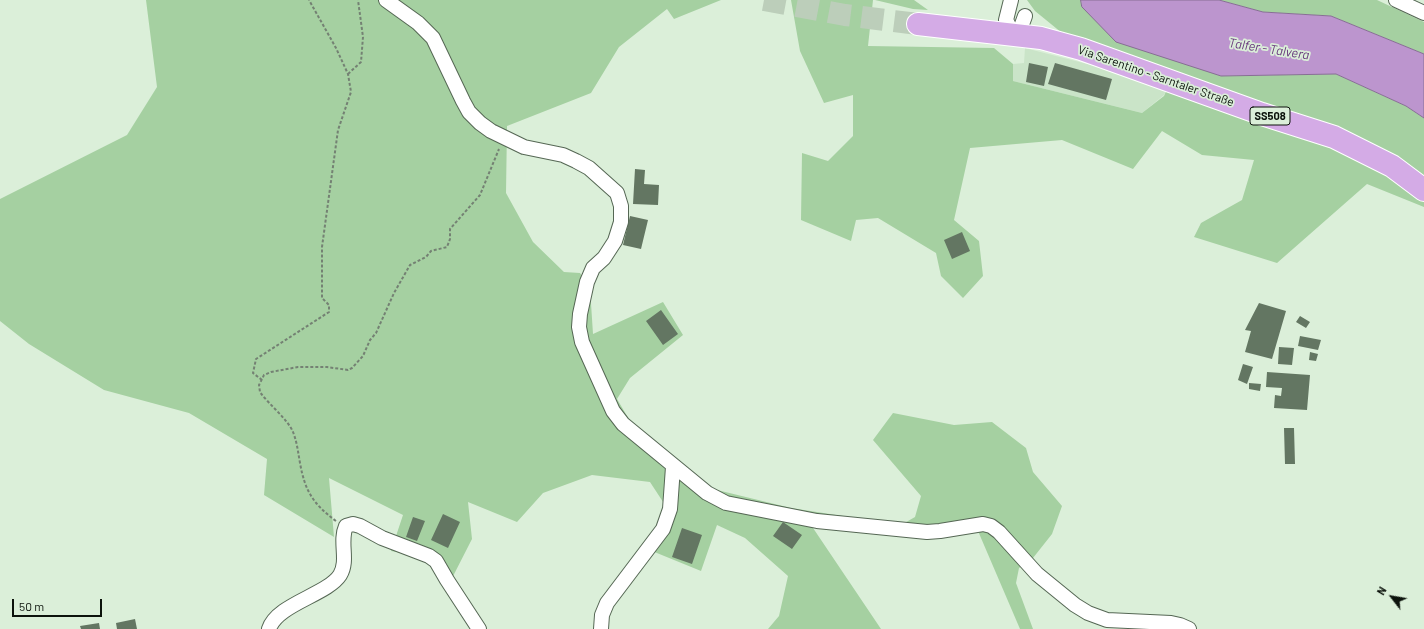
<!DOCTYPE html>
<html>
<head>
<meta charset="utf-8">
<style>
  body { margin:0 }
  #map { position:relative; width:1424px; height:629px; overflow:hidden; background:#dbefd9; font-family:Barlow,sans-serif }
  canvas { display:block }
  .north { position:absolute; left:1372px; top:577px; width:40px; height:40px; -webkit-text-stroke:3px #dbefd9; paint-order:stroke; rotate:301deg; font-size:11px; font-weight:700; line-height:16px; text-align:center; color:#0c130c }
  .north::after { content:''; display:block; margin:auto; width:14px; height:18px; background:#0c130c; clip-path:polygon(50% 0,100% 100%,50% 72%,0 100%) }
  .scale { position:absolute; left:12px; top:599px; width:90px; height:18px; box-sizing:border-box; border:2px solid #0c130c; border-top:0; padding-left:5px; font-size:12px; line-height:14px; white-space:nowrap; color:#0c130c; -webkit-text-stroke:3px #dbefd9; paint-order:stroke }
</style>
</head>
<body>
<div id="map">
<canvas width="1424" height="629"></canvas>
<div class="north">N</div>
<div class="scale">50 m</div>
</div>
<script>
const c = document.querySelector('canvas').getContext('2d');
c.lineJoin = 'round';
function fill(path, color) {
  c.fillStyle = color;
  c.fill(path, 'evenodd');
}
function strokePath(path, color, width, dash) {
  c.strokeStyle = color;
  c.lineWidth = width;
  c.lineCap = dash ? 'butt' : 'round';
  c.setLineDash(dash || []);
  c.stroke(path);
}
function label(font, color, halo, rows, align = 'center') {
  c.font = font + ' Barlow,sans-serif';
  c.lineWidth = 3.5;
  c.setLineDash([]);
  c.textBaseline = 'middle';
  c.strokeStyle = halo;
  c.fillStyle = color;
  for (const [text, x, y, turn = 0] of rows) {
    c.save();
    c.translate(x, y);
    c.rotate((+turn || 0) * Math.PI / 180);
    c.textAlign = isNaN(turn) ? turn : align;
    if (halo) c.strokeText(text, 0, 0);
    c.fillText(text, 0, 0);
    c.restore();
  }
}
fill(new Path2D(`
  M1025 48 1169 85 1164 95 1142 113 1013 81V64L1024 63Z`), '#cae4c8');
fill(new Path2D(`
  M146 0H721L674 19 667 9 619 47 591 93 507 126 506 193 533 242 564 272 580 273 590 288 593 334 663 302 683 335 630 378 617 399 630 421 713 489 791 508 901 525 915 517 921 496 873 440 893 413 954 425 992 422 1026 448 1033 472 1062 506 1052 534 1033 558 1019 568 1016 583 1033 629H1020L978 531 811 525 881 629H768L779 616 788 576 745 538 717 525 701 571 652 551 667 508 650 482 592 475 543 493 517 522 468 502 472 539 448 586 424 557 391 551 403 515 329 478 334 537 264 495 267 459 189 413 104 390 29 344 0 321V199L127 135 157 87Z
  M791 0H873L868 46 994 48 1013 64V81L1142 113 1164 96 1169 85 1062 33 1035 11 1027 0H1081L1082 7 1221 76 1336 74 1406 106 1424 118V207L1367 184 1277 263 1194 237 1201 223 1242 200 1254 160 1202 155 1162 131 1133 169 1062 140 970 148 954 220 979 241 983 276 963 298 941 276 936 253 878 218 856 220 851 241 801 220 802 153 828 161 853 136V95L824 103 800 51Z
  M875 0H914L928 10 913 9Z
  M1219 0H1377L1424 22V54L1331 16 1263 12Z`), '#a5d0a1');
const water = new Path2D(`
  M1081 0H1219L1263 12 1331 16 1424 54V118L1406 106 1336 74 1221 76 1116 42 1082 7Z`);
fill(water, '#bc95ce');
strokePath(water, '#876e94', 1);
fill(new Path2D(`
  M1029 63 1048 67 1044 86 1026 82Z
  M1055 63 1112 79 1106 100 1048 84Z
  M635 169 645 170 644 184 659 185 658 205 633 204Z
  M630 216 648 220 641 249 623 245Z
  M962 232 970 251 952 259 944 240Z
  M1259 303 1286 311 1272 359 1245 352 1251 331 1245 330Z
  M661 310 678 334 663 345 646 321Z
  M1300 316 1310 322 1306 328 1296 322Z
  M1300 336 1321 340 1318 350 1298 346Z
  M1279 347 1294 348 1292 365 1278 364Z
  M1310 352 1318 354 1316 361 1309 360Z
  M1243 364 1253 367 1247 384 1238 380Z
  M1267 372 1310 375 1307 410 1274 408 1275 395 1281 396 1282 388 1266 387Z
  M1249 383 1261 384 1260 391 1249 389Z
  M1284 428H1294L1295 464H1285Z
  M443 514 460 522 448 548 431 540Z
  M413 517 425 521 417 541 406 537Z
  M783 522 802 535 792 549 773 536Z
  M682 528 702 535 692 564 672 557Z
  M135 619 137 629H117L116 623Z
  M99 623 100 629H81L80 626Z`), '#637662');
strokePath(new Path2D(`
  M764 0 845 15 918 24`), '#bcceba', 22, [22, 11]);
const street = new Path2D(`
  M386 0 418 23 433 38 463 101 469 112 480 123 491 131 524 147 563 155 576 161 589 168 617 193 621 206V222L615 241 604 258 593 268 587 282 580 314 579 327 582 342 613 411 623 424 707 493 726 503 817 521 927 532 940 531 983 524 991 526 999 532 1037 574 1075 605 1088 613 1107 620 1171 623 1180 625 1189 629
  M1011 0 1006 20 1013 34 1021 27 1025 16
  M1396 0 1424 13
  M269 629C277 604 327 595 340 575 349 560 339 542 346 526L353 524 360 526 382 538 429 556 436 561 447 580 479 629
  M601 629 602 615 607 603 663 529 670 509 673 467`);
const primary = new Path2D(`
  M918 24 1041 38 1081 49 1262 114 1334 137 1392 166 1424 190`);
strokePath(street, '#556754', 16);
strokePath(primary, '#fff', 24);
strokePath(new Path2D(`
  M348 74 361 62 363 37 358 0
  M262 380 253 373 256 359 329 312V305L322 298V247L338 130 351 92 348 74 336 48 309 0
  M336 521C313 504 305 491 300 463 298 452 297 442 293 432 287 418 269 405 260 392L259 385 264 375 271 372 298 367H327L348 370 352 368 363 356 370 340 376 333 394 293 410 265 426 257 431 251 447 247 450 239V229L480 195 499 149`), '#748173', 2, [3, 2]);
strokePath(street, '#fff', 14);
strokePath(primary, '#d4abe6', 22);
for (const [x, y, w] of [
  [1270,116,40]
]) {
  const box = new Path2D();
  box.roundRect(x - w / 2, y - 9, w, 18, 3);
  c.fillStyle = '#dbefd9';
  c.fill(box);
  strokePath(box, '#0c130c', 1);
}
label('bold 11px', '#0c130c', null, [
  ["SS508",1270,116]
]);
label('12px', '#0c130c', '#dbefd9', [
  ["Via Sarentino - Sarntaler Straße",1156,76,19]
]);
label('italic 13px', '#67377c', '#dbefd9', [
  ["Talfer - Talvera",1269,49,9]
]);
</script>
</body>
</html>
